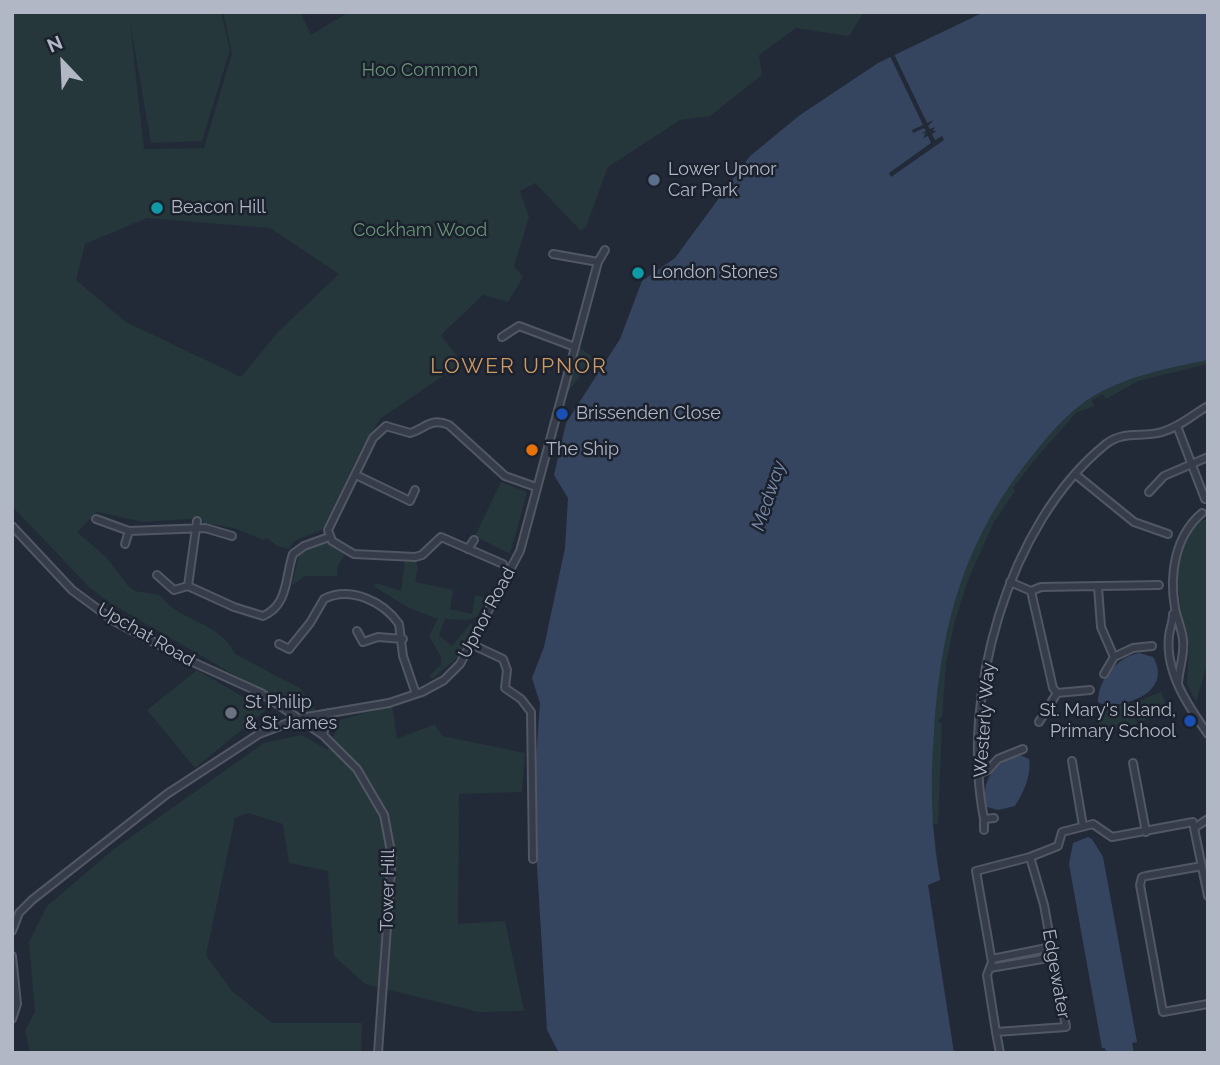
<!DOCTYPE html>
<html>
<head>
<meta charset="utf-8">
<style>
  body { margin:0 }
  #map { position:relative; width:1220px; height:1065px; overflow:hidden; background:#222a38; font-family:Raleway,sans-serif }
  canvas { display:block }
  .frame { position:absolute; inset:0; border:14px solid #b1b7c5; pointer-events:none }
  .north { position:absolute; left:28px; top:28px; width:70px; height:70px; -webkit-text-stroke:5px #1b212d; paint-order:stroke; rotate:337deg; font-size:19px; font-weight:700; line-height:28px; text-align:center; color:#b1b7c5 }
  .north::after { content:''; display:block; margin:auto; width:24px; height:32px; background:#b1b7c5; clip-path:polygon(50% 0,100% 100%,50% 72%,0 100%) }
</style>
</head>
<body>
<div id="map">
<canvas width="1220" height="1065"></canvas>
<div class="frame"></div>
<div class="north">N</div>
</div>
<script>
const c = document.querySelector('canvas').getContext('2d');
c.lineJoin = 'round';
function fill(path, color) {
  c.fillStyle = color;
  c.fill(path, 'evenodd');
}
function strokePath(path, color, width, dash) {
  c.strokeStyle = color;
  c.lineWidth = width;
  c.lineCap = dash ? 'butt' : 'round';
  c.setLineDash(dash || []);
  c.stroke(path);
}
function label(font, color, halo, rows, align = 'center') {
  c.font = font + ' Raleway,sans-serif';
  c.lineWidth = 5;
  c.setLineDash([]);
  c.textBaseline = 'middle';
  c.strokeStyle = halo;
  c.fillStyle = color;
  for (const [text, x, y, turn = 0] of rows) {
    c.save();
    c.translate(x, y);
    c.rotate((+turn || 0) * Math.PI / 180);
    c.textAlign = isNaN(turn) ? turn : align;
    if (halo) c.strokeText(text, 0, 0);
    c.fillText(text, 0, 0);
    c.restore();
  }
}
fill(new Path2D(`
  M12 12H221L230 50 202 141 151 143 130 23 144 149 204 148 232 53 223 12H300L311 35 349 12H864L849 36 796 28 759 55 762 75 710 116 680 120 608 167 586 227 581 231 535 183 520 191 529 217 514 266 523 277 508 302 483 295 441 335 462 363 380 419 362 448 322 530 294 541 289 549 277 546 267 538 263 540 234 528 204 523 201 518 144 522 97 512 77 532 106 557 128 586 135 591 160 595C177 621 221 622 235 654L301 689 316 710 302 714 110 603 88 586 12 506ZM147 218 270 228 339 274 278 332 241 377 126 322 76 280 85 244Z
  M1208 329V364L1138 381 1106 399 1103 394 1092 400 1094 406 1076 413 1038 456 1013 488 1015 491 994 522 968 580 955 621 946 663 942 717 938 720 942 725 938 824H933L940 880 928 885 913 679 1023 434Z
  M579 347 594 358 564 397Z
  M501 482 527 492 510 554 475 536Z
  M1208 519V661L1196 702 1187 684 1189 645H1185C1186 614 1157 529 1208 519Z
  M325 540 346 552 338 566 337 576H305L292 585 300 550Z
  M415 559 418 568 415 582 453 590 450 609 472 614 475 595 486 598 478 616 467 620 445 619 439 635 452 646 471 623 473 628 462 654 432 679 429 676 441 665V657L429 636 438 619 409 608 373 586 376 583 401 591 405 560Z
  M197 670 266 710 195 768 147 710Z
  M1161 692 1168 709 1139 723 1131 704Z
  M1129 703 1137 723 1135 728H1110L1101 733C1096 724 1101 715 1106 707Z
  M392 705 397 739 435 724 442 736 525 753 522 792 459 794 458 924 505 921 524 1011 479 1012 365 984 334 956 328 871 289 863 283 824 248 813 235 818 206 955 232 991 272 1023H362L361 1053H30L25 1030 35 1012 29 942 47 906 114 849 264 743 301 735 328 750 340 720Z`), '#25373a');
fill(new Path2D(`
  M984 12H1208V360C1167 368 1122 377 1087 400 1063 417 1046 438 1028 461 962 545 941 627 934 732 930 781 931 832 940 880L928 885 954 1053H559L547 1030 533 801 540 703 532 678 544 647 565 548 568 498 554 475 566 423 620 339 642 281 675 258 750 156 800 115 878 63Z
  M1139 653 1153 657C1176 697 1111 711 1098 702 1098 679 1118 657 1139 653Z
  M1020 755 1029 759C1032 775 1023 793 1015 806L998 810 987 807C979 783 995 760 1020 755Z
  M1088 837 1092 839 1103 857 1137 1042 1132 1043 1134 1053H1106L1105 1048H1102L1069 864 1073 843Z`), '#36455f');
fill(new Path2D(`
  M893 52 927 123 934 120 928 126 930 129 935 127 933 131H937L932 134 935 140 942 136 944 140 891 177 889 173 931 143 928 136 923 138 926 133 921 134 926 131 924 128 913 133 912 130 923 125 890 56Z`), '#222a38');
const street = new Path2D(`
  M553 254 598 262
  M502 337 519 326 575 347
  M1177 426 1205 499
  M1075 474 1134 522 1168 534
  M356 475 410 501 415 490
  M1149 492 1164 476 1208 457
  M96 519 129 531 205 528 232 536
  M197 521 188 586 234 607 263 616C289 605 285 576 293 554L304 546 329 537
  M12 526 72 590 114 621 186 659 261 693 323 735 357 769 384 815 392 857 378 1053
  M125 544 129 531
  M468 549 474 540
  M503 564 441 537 422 555 415 557 354 554 332 541 328 530 373 438 386 426 410 433C426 428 431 417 449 425L505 476 536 487
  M157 575 174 590 188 586
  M1010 582 1031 591 1053 688 1057 693 1039 722
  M1098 587 1101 627 1114 657 1104 674
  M1031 591 1041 587 1159 585
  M1173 614C1173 622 1170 628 1169 636 1165 672 1188 706 1208 734
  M357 631 363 642 378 637 403 639
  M279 644 289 649 310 623 324 599C350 586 383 601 399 624L403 656 416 694
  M473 645 503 659 507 670 505 688 521 699 531 712 533 859
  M1114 657 1133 648 1152 646
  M1178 683C1179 668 1185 654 1183 640 1182 629 1177 619 1175 608 1169 574 1175 536 1202 513
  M1057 693 1090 690
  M323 735 328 713
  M1072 761 1083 826
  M1133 763 1146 832
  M980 773 988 770 998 759 1023 749
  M994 818 984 819C960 697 1007 524 1106 444 1124 430 1142 438 1162 432 1180 427 1192 415 1208 406
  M984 819V830
  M1208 819 1194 828 1208 896
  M1030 857 1044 905 1066 1027 996 1032 987 975 992 962 976 871 1030 857 1058 846 1062 832 1093 824 1112 837 1193 822 1194 828
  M1202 866 1146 876 1142 877 1140 885 1163 1012 1208 1004
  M12 931 19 913 32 900 167 794 259 734 301 718 389 703 422 692 444 680 460 664 520 551 598 262 605 250
  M12 956 17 1004 12 1019
  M992 959 1052 947
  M990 968 1054 957
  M996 1032 1000 1053`);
strokePath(street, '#515763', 10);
strokePath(street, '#363c49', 6);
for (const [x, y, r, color] of [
  [654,180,7,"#5c6f8a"],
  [157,208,7,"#0f9aa8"],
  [638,273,7,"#0f9aa8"],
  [562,414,7,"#1a4fb4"],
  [532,450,7,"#e8710a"],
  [231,713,7,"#6b7280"],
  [1190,721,7,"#1a4fb4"]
]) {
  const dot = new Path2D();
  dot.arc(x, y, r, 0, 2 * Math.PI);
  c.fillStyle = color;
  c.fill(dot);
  strokePath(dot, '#1b212d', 2.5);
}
label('18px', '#699576', '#1b212d', [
  ["Hoo Common",420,71],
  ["Cockham Wood",420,231]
]);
label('18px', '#b1b7c5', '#1b212d', [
  ["Lower Upnor",668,170],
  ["Car Park",668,191],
  ["Beacon Hill",171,208],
  ["London Stones",652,273],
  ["Brissenden Close",576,414],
  ["The Ship",546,450],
  ["St Philip",245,703],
  ["& St James",245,724],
  ["St. Mary's Island,",1176,711,"right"],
  ["Primary School",1176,732,"right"]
], 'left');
label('18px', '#b1b7c5', '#1b212d', [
  ["Upnor Road",487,613,-62],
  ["Upchat Road",146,635,30],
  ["Westerly Way",985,720,-86],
  ["Tower Hill",388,890,-89],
  ["Edgewater",1056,974,80]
]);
label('italic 19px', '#7a8cac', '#1b212d', [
  ["Medway",769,496,-72]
]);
c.letterSpacing = '2px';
label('21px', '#ce9962', '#1b212d', [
  ["LOWER UPNOR",519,367]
]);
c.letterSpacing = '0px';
</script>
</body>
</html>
